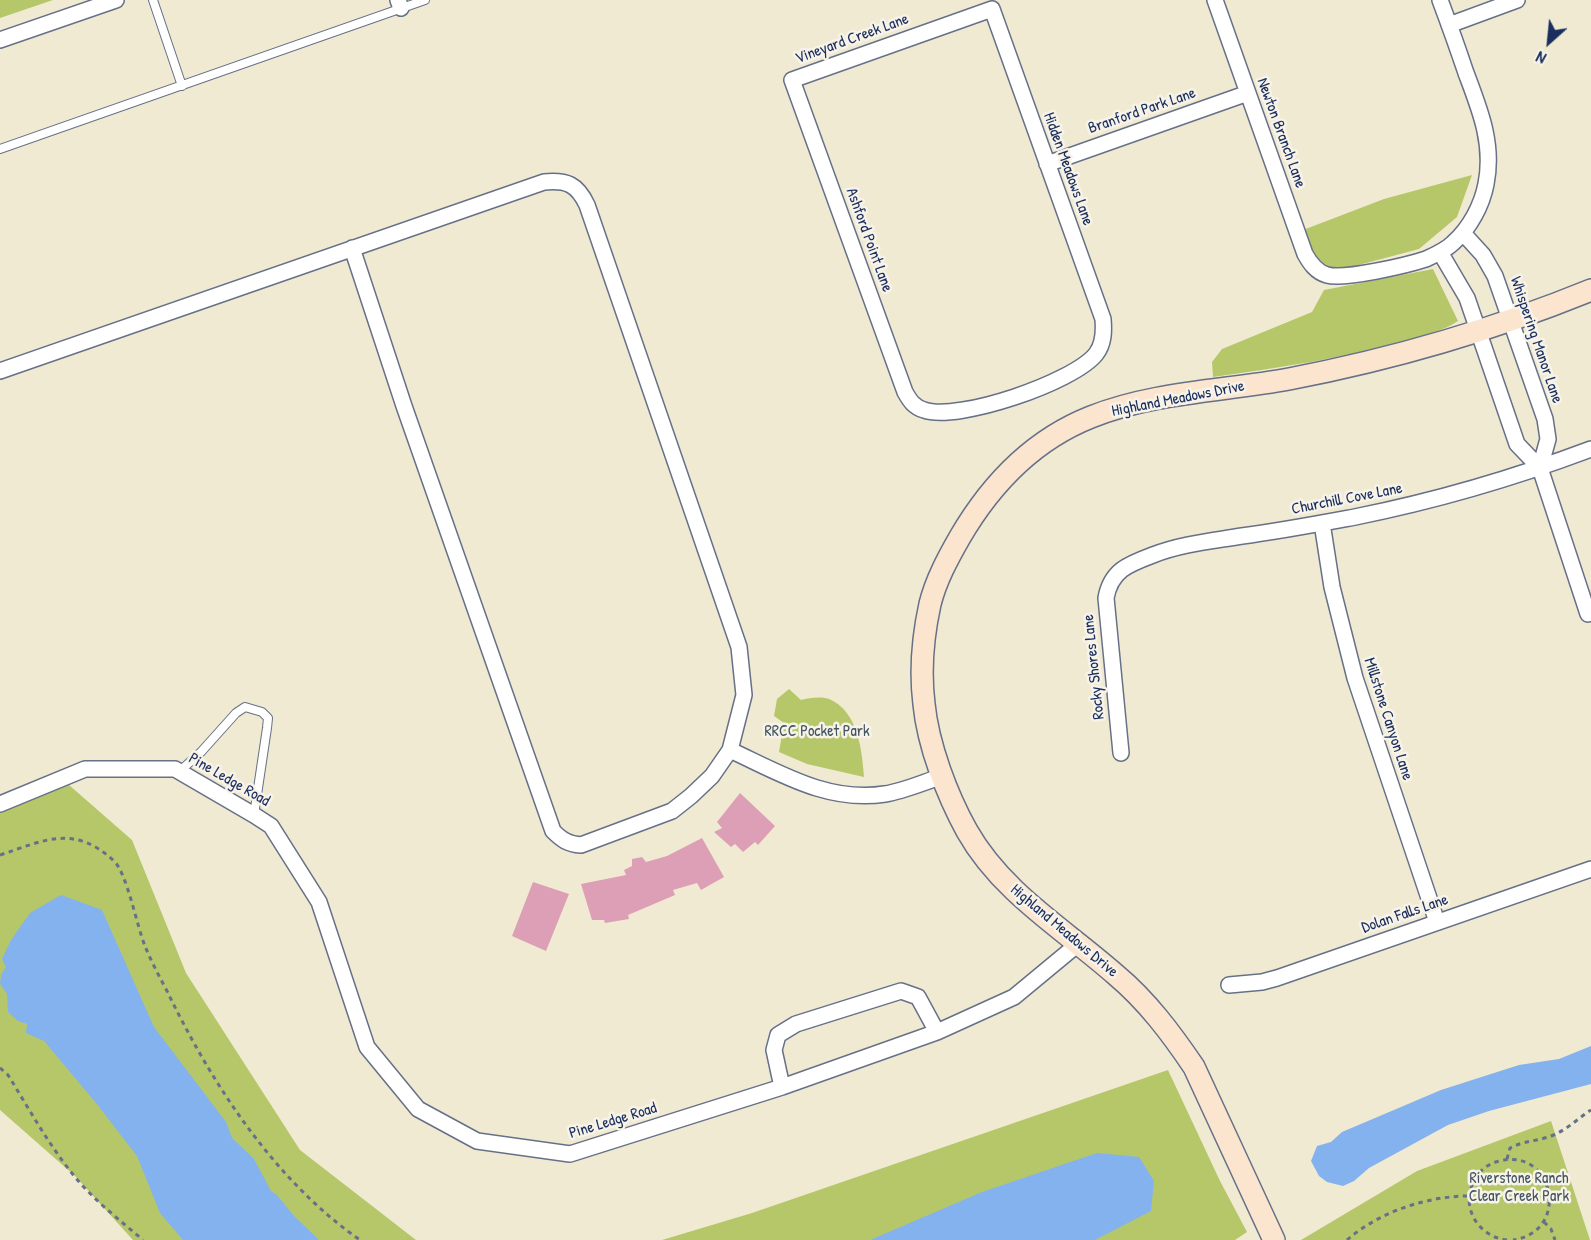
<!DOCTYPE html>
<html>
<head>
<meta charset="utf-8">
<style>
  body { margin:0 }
  #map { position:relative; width:1591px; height:1240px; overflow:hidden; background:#f0ead3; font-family:"Patrick Hand",sans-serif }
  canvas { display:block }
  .north { position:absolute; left:1519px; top:12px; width:60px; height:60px; -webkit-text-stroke:4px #f7f3e8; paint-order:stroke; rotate:207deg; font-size:16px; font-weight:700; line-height:24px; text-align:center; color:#1b2f5e }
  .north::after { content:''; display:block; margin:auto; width:21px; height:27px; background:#1b2f5e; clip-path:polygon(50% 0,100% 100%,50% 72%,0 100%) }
</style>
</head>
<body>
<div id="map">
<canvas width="1591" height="1240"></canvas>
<div class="north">N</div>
</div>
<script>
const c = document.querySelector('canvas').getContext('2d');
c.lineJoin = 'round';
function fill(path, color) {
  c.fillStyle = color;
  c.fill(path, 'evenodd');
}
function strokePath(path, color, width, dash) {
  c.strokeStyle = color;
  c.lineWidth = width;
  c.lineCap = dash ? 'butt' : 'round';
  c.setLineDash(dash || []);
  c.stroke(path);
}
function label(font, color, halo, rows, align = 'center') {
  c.font = font + ' "Patrick Hand",sans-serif';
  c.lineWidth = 5;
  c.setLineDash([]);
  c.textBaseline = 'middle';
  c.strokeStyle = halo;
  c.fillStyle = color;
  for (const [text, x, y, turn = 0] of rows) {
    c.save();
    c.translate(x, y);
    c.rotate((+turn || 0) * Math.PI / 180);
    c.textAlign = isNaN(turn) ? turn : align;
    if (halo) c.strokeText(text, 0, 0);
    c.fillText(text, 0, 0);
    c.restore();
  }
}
fill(new Path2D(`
  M0 0H53L0 18Z
  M1472 175 1457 217 1419 249 1336 271 1317 264 1303 230 1384 199Z
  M1433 269 1458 321C1443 331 1425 335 1407 340 1344 358 1278 368 1213 377L1212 362 1222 349 1312 312 1324 290Z
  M789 689 801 700C809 698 820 696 829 699 858 711 862 750 864 777L807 764 779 752 784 723 774 716 777 699Z
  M61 778 132 840 186 973 300 1150 416 1240H133L75 1176 0 1110V806Z
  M1168 1070 1220 1181 1247 1232 1235 1240H662L752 1213Z
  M1551 1121 1590 1240H1301L1417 1171Z`), '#b6c76a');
fill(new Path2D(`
  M61 895 102 910 154 1027 226 1122 232 1138 254 1159 271 1191 277 1195 294 1216 319 1240H183L160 1213 137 1156 96 1103 44 1041 26 1033 27 1024 18 1021 8 1012 7 994 0 984 1 975 6 967 2 959 11 940 30 913Z
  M1591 1046V1084L1489 1111 1448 1125 1369 1168 1354 1181 1343 1186 1327 1182 1319 1176 1311 1161 1317 1146 1331 1142 1342 1132 1441 1090 1519 1065 1559 1059Z
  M1097 1153 1139 1157 1154 1181 1151 1211 1095 1240H870L982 1192Z`), '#83b2ee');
fill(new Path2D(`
  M740 793 775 826 758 845 755 842 743 852 735 844 731 847 714 832 722 828 717 822Z
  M702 838 724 877 701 890 697 883 673 890 675 895 628 915 629 919 605 923 604 920H592L581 884 626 875 624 870 632 866V859L642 857 646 862 667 856Z
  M533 882 569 894 546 951 512 936Z`), '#dc9fb5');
const lane = new Path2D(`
  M153 0 182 86
  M0 149 425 0
  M180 771 201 752 236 713 245 707 262 712 268 718 267 728 254 815`);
const street = new Path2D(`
  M398 0 401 8
  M1215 0 1305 254C1310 263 1316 272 1327 275 1344 280 1408 265 1426 259 1435 255 1446 250 1453 243 1470 228 1482 205 1486 184 1494 144 1480 110 1466 73 1458 49 1449 24 1440 0
  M992 9 1103 319C1104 331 1104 344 1096 354 1074 382 958 422 924 410 914 407 910 401 905 392L792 80Z
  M1449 25 1517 0
  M0 40 116 0
  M1047 164 1248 93
  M1463 233 1483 255 1495 276 1545 419 1548 439 1540 468
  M352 248 404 406 553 831C562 840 568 844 581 845L672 811 691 796 712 776 730 750
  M1440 252 1467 298 1517 444 1540 468 1588 614
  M0 371 544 182C567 180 577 184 587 205L739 647 744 695 730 750C780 773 828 803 885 794 904 791 924 782 943 776
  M1322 523 1332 587 1355 678 1437 922
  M1121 753 1106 598C1111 570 1129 564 1153 555 1181 544 1212 541 1242 536 1280 531 1317 524 1355 517 1435 501 1514 478 1591 449
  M0 804 85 769H175L254 815 271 826 319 902 367 1047 418 1109 477 1141 570 1154 782 1087 937 1032 1014 997 1078 944
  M1229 985 1262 982 1277 978 1591 869
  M782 1087 774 1050 778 1035 796 1024 901 991 918 997 937 1032`);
const secondary = new Path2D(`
  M1274 1240 1194 1067C1171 1033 1147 1001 1116 975 1064 929 1002 893 967 831 947 795 928 745 924 704 920 672 923 636 930 604 936 580 948 558 960 537 991 484 1033 440 1091 417 1153 392 1224 391 1289 379 1393 359 1493 330 1591 290`);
strokePath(lane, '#667087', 10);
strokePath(street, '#667087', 18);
strokePath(secondary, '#667087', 24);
strokePath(new Path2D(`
  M0 855C45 840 74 824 114 861 127 873 137 927 145 946 151 961 159 976 167 991 212 1084 274 1180 360 1240
  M0 1068 8 1075C31 1112 52 1151 81 1184 100 1205 122 1222 143 1240
  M1507 1159 1510 1148C1523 1141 1538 1141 1551 1136 1567 1130 1577 1119 1591 1110
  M1544 1222 1551 1229 1555 1240
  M1347 1240C1379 1212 1427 1196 1469 1196
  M1507 1240C1478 1237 1459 1206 1475 1179 1480 1170 1489 1163 1500 1161 1553 1147 1572 1231 1513 1240`), '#667087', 3, [4.5, 4.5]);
strokePath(lane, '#fff', 8);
strokePath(street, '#fff', 15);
strokePath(secondary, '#fce5cf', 21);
label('16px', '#1b2f5e', '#f7f3e8', [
  ["Vineyard Creek Lane",852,39,-20],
  ["Branford Park Lane",1142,111,-19],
  ["Newton Branch Lane",1281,133,70],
  ["Hidden Meadows Lane",1068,169,70],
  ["Ashford Point Lane",869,240,70],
  ["Whispering Manor Lane",1536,340,71],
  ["Highland Meadows Drive",1178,399,-11],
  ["Churchill Cove Lane",1347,499,-11],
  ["Rocky Shores Lane",1094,667,-96],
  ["Millstone Canyon Lane",1388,719,72],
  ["Pine Ledge Road",229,780,30],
  ["Dolan Falls Lane",1405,914,-19],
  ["Highland Meadows Drive",1064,931,40],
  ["Pine Ledge Road",613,1121,-17]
]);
label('16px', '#425561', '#f7f3e8', [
  ["RRCC Pocket Park",817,732],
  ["Riverstone Ranch",1519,1179],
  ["Clear Creek Park",1519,1197]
]);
</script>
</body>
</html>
